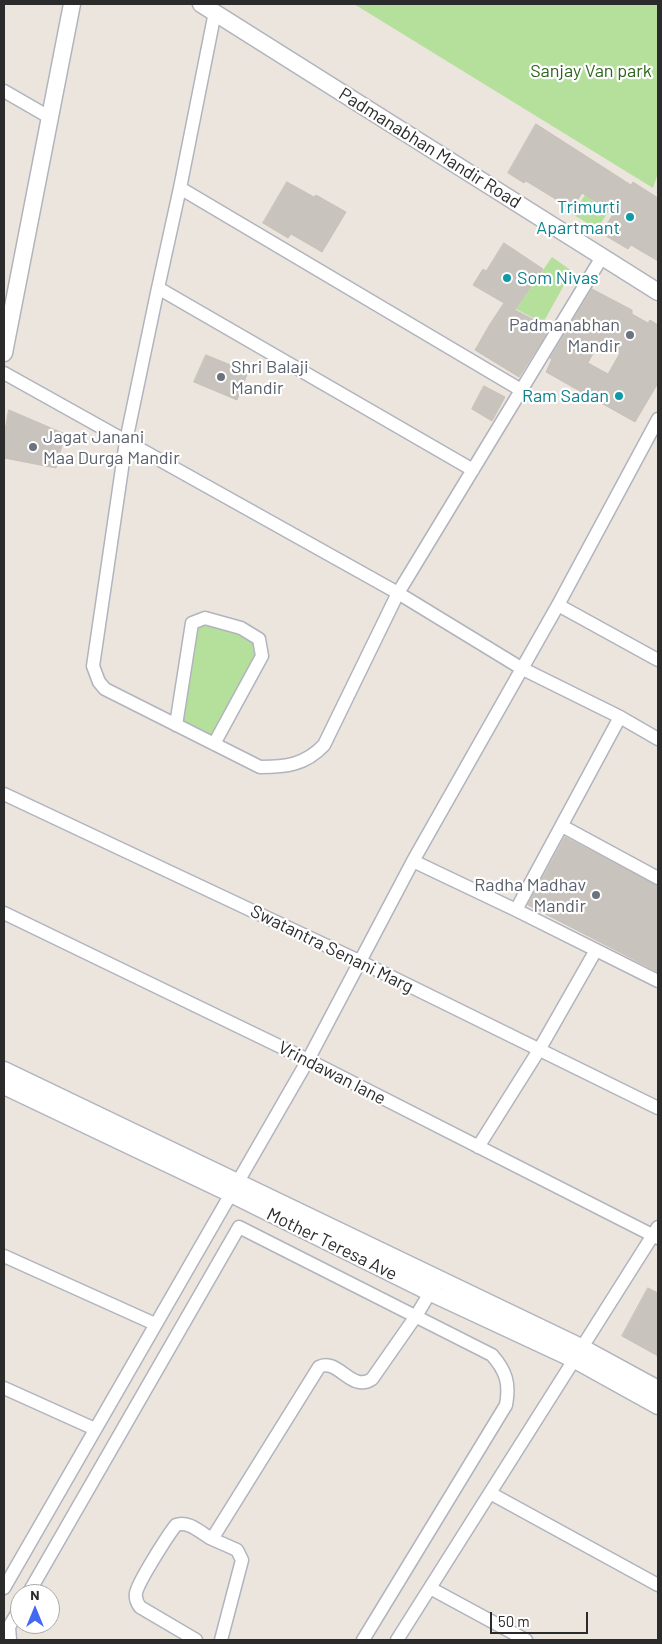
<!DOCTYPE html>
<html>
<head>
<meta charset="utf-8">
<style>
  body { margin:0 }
  #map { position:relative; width:662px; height:1644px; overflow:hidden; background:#ece5dd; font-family:Barlow,sans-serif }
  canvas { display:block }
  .frame { position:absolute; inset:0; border:5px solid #2b2b2b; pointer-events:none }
  .north { position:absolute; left:10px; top:1584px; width:50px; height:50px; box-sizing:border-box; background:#fff; border:1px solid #aaa; border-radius:50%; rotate:0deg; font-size:14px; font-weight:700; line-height:20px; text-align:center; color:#2b2b2b }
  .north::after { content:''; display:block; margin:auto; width:18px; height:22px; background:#4369f3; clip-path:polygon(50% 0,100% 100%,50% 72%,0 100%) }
  .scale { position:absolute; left:490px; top:1612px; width:98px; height:22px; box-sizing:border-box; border:2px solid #2b2b2b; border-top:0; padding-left:6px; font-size:15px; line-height:18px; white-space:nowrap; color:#2b2b2b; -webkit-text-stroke:4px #fff; paint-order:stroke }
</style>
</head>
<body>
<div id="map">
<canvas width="662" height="1644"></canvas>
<div class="frame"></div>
<div class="north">N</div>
<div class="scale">50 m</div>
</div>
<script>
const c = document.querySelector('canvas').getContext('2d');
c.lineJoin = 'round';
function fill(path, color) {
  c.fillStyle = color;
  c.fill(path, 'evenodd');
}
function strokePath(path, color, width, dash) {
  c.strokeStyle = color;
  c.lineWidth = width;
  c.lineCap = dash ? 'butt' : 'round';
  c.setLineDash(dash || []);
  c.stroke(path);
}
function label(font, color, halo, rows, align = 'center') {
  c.font = font + ' Barlow,sans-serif';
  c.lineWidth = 4.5;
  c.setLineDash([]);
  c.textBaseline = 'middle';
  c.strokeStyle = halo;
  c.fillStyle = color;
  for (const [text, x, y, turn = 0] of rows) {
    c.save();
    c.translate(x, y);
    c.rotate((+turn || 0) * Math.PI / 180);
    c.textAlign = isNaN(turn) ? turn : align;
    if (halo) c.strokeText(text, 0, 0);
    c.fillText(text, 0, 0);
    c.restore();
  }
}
fill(new Path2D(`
  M354 4H658V173L653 188Z
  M585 195 609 211 597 229 572 214Z
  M552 257 572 271 543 323 516 309Z
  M198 621 240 630 254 639 259 656 213 741 178 724Z`), '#b5e09c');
const building = new Path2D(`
  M536 124 631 185 633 182 658 198V261L631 245 628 249 601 233 614 213 582 193 572 209 526 181 524 183 508 173Z
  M287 182 314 197 316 195 346 212 322 252 291 234 288 238 263 223Z
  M504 243 543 269 515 310 550 328 519 377 475 350 490 324 504 303 473 285 483 269 486 271Z
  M592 289 632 310V314L648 323 650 320 658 325V383L635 422 546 372 552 359 550 358ZM600 342 620 353 608 374 588 363Z
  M206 355 248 372 237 400 194 382Z
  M484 386 505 397 492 421 472 409Z
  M9 410 65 434 56 468 4 458V436Z
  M565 837 658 886V972L528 905Z
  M648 1288 658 1293V1356L622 1336Z`);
fill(building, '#c8c3bc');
strokePath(building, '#c7c1b7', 1);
const minor = new Path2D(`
  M215 12 180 188 158 288 126 441 93 666 99 682 105 689 260 767C286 767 305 765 324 745L398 593 602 257
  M4 91 49 117
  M180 188 521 390
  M158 288 473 470
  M4 373 398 593 521 668 620 717 658 739
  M558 605 658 660
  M176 725 192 623 205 618 241 628 259 639 262 656 214 744
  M4 794 359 961 658 1108
  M562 826 658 878
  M413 861 516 910 658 981
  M516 910 620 717
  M4 913 308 1060 658 1238
  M478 1147 539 1050 596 950
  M4 1256 155 1324
  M4 1388 95 1429
  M490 1493 658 1585
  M4 1588 308 1060 413 861 558 605 658 419
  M430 1588 526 1640
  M28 1594 239 1227 492 1355C506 1371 510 1383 506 1405L363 1640
  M10 1640 9 1627 20 1608
  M196 1640 140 1607C137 1603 135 1599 136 1593 138 1582 168 1535 176 1525 188 1520 201 1533 212 1539
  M221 1640 242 1560 237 1550 212 1539 319 1367C338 1357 351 1393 372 1379L416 1316 434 1286
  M397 1640 658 1227`);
const tertiary = new Path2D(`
  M201 4 658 292
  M4 353 72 4
  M4 1070 583 1348 658 1389
  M4 1086 231 1194 431 1293 575 1360 658 1406`);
strokePath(minor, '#b1b4be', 15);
strokePath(tertiary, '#b1b4be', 19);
strokePath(minor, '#fff', 12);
strokePath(tertiary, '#fff', 16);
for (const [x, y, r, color] of [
  [630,217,5,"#0f9aa8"],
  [507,278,5,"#0f9aa8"],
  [630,335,5,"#6b7280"],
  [221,377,5,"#6b7280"],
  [619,396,5,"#0f9aa8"],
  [33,447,5,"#6b7280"],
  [596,895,5,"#6b7280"]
]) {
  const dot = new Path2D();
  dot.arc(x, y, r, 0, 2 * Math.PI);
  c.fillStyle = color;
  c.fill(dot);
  strokePath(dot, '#fff', 2);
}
label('18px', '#2e651d', '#fff', [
  ["Sanjay Van park",591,71]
]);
label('18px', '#2b2b2b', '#fff', [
  ["Padmanabhan Mandir Road",430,148,32],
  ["Swatantra Senani Marg",332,949,26],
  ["Vrindawan lane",332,1073,27],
  ["Mother Teresa Ave",332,1244,26]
]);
label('18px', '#0d838f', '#fff', [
  ["Trimurti",620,207],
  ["Apartmant",620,228],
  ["Som Nivas",517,278,"left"],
  ["Ram Sadan",609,396]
], 'right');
label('18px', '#5b616d', '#fff', [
  ["Padmanabhan",620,325],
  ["Mandir",620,346],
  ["Shri Balaji",231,367,"left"],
  ["Mandir",231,388,"left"],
  ["Jagat Janani",43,437,"left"],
  ["Maa Durga Mandir",43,458,"left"],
  ["Radha Madhav",586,885],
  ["Mandir",586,906]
], 'right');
</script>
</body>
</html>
